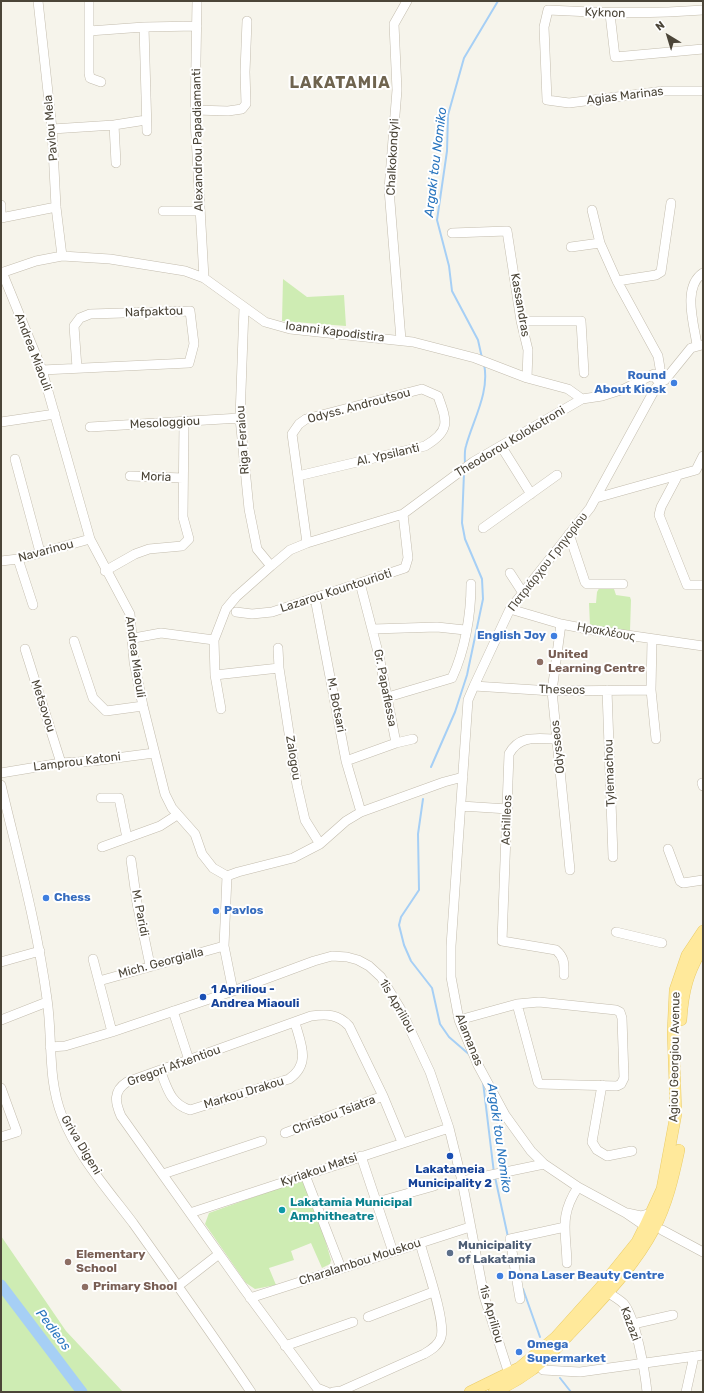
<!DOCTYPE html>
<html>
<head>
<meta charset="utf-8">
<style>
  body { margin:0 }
  #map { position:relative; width:704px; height:1393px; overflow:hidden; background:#f6f4eb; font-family:Rubik,sans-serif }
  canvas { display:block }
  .frame { position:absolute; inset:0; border:2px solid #4b4538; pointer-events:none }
  .north { position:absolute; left:648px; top:16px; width:40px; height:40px; -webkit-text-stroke:3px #fff; paint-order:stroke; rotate:322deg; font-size:11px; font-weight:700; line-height:16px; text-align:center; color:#4b4538 }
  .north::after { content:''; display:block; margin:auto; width:14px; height:18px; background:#4b4538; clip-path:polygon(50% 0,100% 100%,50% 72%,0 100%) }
</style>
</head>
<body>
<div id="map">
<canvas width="704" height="1393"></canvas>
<div class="frame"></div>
<div class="north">N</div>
</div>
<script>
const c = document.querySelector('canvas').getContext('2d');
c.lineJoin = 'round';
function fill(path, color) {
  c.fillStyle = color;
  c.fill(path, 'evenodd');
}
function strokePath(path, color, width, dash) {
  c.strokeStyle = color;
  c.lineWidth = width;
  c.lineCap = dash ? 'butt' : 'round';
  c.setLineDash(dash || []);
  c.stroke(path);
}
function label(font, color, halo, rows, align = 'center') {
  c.font = font + ' Rubik,sans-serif';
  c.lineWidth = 4;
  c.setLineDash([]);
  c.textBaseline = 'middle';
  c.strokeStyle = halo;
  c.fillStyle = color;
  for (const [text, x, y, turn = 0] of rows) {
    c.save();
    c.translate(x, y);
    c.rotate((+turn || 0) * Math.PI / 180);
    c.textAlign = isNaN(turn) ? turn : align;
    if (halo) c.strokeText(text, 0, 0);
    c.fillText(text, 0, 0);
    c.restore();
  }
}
fill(new Path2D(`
  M283 279 307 297 344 295 346 326 282 321Z
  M601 585 613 586 616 595 630 597 631 600 630 631 590 626 589 603H596L597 592Z
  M304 1179 317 1212 331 1260 330 1264 322 1268 311 1243 291 1251 294 1260 269 1268 276 1285 255 1289 246 1283 205 1224 209 1213Z
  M1 1236 66 1331 123 1392H1Z`), '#ceecb3');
strokePath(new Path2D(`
  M482 358 478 340 452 291 449 266 437 220 447 151 448 115 464 58 498 1
  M465 465C465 459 464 452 466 446 473 420 490 392 484 364
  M431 767 455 712 467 675 483 599 482 579 465 539 462 523 464 473
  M423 799 418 834 419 890 401 917 399 925 404 945 411 961 432 988 440 1024 449 1037 471 1056
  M483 1082 494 1173
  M495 1177 508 1237
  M523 1289 540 1337
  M560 1378 571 1392`), '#a6cff5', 2);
strokePath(new Path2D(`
  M1 1285 82 1392`), '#a6cff5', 11);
const minor = new Path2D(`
  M38 1 52 129 56 207 62 256
  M89 1V73L90 78 101 82
  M197 1 195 119 204 278
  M703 10C651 14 600 13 548 10L544 27 547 100 569 103 664 91H703
  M610 14 615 57 703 49
  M144 27 197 26
  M89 31 144 27 147 131
  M195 110 228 111 242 109 246 104 245 72 247 21
  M114 125 116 163
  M52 129 114 125 146 120
  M1 205V218
  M592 210 600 243 617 281 658 356 660 368
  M163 211H199
  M1 218 56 207
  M452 233 507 231 521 321 528 350 527 378
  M571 247 600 243
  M2 272 42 370 90 539 130 614 134 662 143 706 165 794 172 808 195 834 202 854 213 868 227 876
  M1 273 36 261 62 256 110 259 185 271 204 278 265 322 290 329 413 342 475 358 527 378 568 389 582 399
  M617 281 656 275 661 272 671 203
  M244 308 240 418 249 509 257 549 271 566
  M521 321H581L584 373
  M401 340 389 189 397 90 394 24 407 1
  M697 345C694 324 682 287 703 273
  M42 370C91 368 140 365 189 363L194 344 190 311 90 314 80 318 74 326 77 368
  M656 379 661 382 665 380 691 348 702 345
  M1 422 55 414
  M90 427 240 418
  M501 446 531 494
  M15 459 40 552
  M678 475 661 507 659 515 687 585H703
  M130 476 183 478
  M298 476 425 446C451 431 447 421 438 396L422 389 306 419 299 424 292 434 307 543
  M596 498 696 470 703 456
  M483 528 557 475
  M569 534 585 582 587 584H623
  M18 559 33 605
  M1 561 18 559 90 539
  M105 571 135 554 149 549 182 546 189 539 183 517 184 422
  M510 573 523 593
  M315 598 346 761 361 812
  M510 609 561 624 592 630 703 646
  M236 612 252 614 272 612 405 568 408 558 403 514
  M561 624 552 691 570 870
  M373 629 437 627 465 630
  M134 638 161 633 214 640
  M652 640 651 690 656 739
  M74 641 93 698 106 711 143 706
  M278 648 279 668 297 785 305 820 320 844
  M25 649 61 763
  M215 675 279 668
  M474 686 552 691 651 690
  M607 690 613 857
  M388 697 452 678C465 650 471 615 471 584
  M221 709 215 675 214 640 226 609 236 597 271 566 290 550 307 543 403 514 473 462 582 399 602 396 624 389 654 374
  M557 739C537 739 520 734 509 754L502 941 556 950C565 958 564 964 564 975
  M396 743 413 739
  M346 761 396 743 379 656 360 583
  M1 773 61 763 93 761 154 753
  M702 783 703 786
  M1 785C18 857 37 925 47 999 53 1039 47 1078 62 1116 77 1155 108 1190 133 1223 173 1279 213 1335 251 1392
  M101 798H119L127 838
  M461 806 508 809
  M102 847 160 826 177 815
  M668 849 680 881 683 883 703 880
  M131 860 137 903 150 965
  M227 876 238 872 293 858 320 844 346 821 361 812 444 782 463 777
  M227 876 224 946 233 991
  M616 932 662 943
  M93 959 112 1032
  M1 962 40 951
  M99 981 224 946
  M173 1011 189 1060
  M1 1020 47 1002
  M459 1020 517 1004 539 1002 616 1010 620 1012 622 1018 624 1078 621 1084 617 1086 540 1084 538 1082 517 1004
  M50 1047 65 1046 112 1032 233 991 314 961 332 956 347 957 358 960 369 966 381 977 400 1008 430 1072 449 1128 462 1181 484 1296 509 1374
  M160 1070C167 1087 170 1104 190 1110L289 1079C311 1064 301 1044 295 1023
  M602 1085 592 1142 597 1150 607 1156 632 1151
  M1 1088 17 1132 1 1137
  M285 1133 383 1096
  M361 1156 393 1252
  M163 1174 262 1141
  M305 1175 341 1268
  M462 1181 544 1164
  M377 1202 434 1186
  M190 1213 449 1128
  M627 1213 641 1216 651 1213
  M651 1227 645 1226 626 1213 578 1187 544 1164 531 1151 505 1115 478 1065 459 1020 451 977V946L468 700 474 686 510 609 590 508 655 389 661 382
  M662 1230 703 1252
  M567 1263C566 1230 559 1216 578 1187
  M178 1286 219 1254
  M603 1290C610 1294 618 1298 624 1304 636 1319 645 1372 647 1392
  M250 1298 470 1227
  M520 1299 510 1239 565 1227
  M368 1317 433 1292
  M633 1324 673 1315
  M285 1346 353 1322
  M543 1370 580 1372 703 1355
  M327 1392 317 1388 244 1289 121 1116C115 1102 113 1091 127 1082L311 1016C327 1014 338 1014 349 1026L383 1096 402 1142
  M333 1392 341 1391 424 1354C431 1350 439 1345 441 1337 446 1321 425 1262 420 1243
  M686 1392 694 1356`);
const major = new Path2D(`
  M681 1020C683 990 688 972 703 947
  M470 1392 519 1368 556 1337 600 1288 637 1242 645 1226 662 1189 676 1114 673 1032 675 990 687 955 703 931
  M494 1392C507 1386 521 1378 533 1369 550 1357 564 1339 579 1324 606 1295 635 1265 654 1229 667 1204 673 1178 679 1150`);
strokePath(minor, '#c3bcad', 10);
strokePath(major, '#eacb65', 12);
strokePath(minor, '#fff', 9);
strokePath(major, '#ffe99b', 11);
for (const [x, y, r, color] of [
  [674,383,4,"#3f7fe0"],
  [554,636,4,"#3f7fe0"],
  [540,662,4,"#8d6e63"],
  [46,898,4,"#3f7fe0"],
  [216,911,4,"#3f7fe0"],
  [203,997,4,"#1a4fb4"],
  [450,1156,4,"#1a4fb4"],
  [282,1210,4,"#0f9aa8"],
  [450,1253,4,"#5c6f8a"],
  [68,1262,4,"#8d6e63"],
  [500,1276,4,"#3f7fe0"],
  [85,1287,4,"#8d6e63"],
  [519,1352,4,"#3f7fe0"]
]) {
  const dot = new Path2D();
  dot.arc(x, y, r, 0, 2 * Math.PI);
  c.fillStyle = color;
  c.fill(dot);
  strokePath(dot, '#fff', 1.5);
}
label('12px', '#4b4538', '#fff', [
  ["Kyknon",605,13,2],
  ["Agias Marinas",625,96,-7],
  ["Pavlou Mela",51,128,-95],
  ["Alexandrou Papadiamanti",198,140,-91],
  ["Chalkokondyli",393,157,-87],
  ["Kassandras",520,305,80],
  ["Nafpaktou",154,312,-2],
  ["Ioanni Kapodistira",335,332,7],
  ["Andrea Miaouli",33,352,69],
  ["Odyss. Androutsou",359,406,-15],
  ["Mesologgiou",165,423,-3],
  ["Riga Feraiou",243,440,-94],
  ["Theodorou Kolokotroni",510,442,-31],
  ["Al. Ypsilanti",388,455,-13],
  ["Moria",156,477,2],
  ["Navarinou",46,551,-15],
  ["Πατριάρχου Γρηγορίου",548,562,-52],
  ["Lazarou Kountourioti",336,591,-18],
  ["Ηρακλέους",606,632,10],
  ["Andrea Miaouli",135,657,82],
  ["Gr. Papaflessa",385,688,79],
  ["Theseos",562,690,1],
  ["M. Botsari",336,705,79],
  ["Metsovou",43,706,72],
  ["Odysseos",558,747,-96],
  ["Zalogou",293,758,81],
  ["Lamprou Katoni",77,762,-7],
  ["Tylemachou",610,773,-92],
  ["Achilleos",507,820,-88],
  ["M. Paridi",140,913,79],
  ["Mich. Georgialla",161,963,-15],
  ["1is Apriliou",397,1006,60],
  ["Alamanas",469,1040,68],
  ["Agiou Georgiou Avenue",675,1057,-89],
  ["Gregori Afxentiou",174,1066,-20],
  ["Markou Drakou",244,1093,-17],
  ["Christou Tsiatra",334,1115,-21],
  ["Griva Digeni",81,1145,59],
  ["Kyriakou Matsi",319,1170,-19],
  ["Charalambou Mouskou",360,1262,-18],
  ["1is Apriliou",491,1314,74],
  ["Kazazi",630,1324,69]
]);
label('bold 12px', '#366cbe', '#fff', [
  ["Round",666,376,"right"],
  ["About Kiosk",666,390,"right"],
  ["English Joy",546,636,"right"],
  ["Chess",54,898],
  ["Pavlos",224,911],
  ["Dona Laser Beauty Centre",508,1276],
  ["Omega",527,1345],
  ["Supermarket",527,1359]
], 'left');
label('bold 12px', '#785e54', '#fff', [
  ["United",548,655],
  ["Learning Centre",548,669],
  ["Elementary",76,1255],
  ["School",76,1269],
  ["Primary Shool",93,1287]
], 'left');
label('bold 12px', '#164399', '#fff', [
  ["1 Apriliou -",211,990],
  ["Andrea Miaouli",211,1004],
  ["Lakatameia",450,1170,"center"],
  ["Municipality 2",450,1184,"center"]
], 'left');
label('bold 12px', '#0d838f', '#fff', [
  ["Lakatamia Municipal",290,1203],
  ["Amphitheatre",290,1217]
], 'left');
label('bold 12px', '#4e5e75', '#fff', [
  ["Municipality",458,1246],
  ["of Lakatamia",458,1260]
], 'left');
label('italic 13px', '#2a76bf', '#fff', [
  ["Argaki tou Nomiko",436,162,-83],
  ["Argaki tou Nomiko",499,1138,82],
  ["Pedieos",53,1330,53]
]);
c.letterSpacing = '1px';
label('bold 16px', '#6f644f', '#fff', [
  ["LAKATAMIA",340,83]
]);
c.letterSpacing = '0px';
</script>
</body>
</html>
